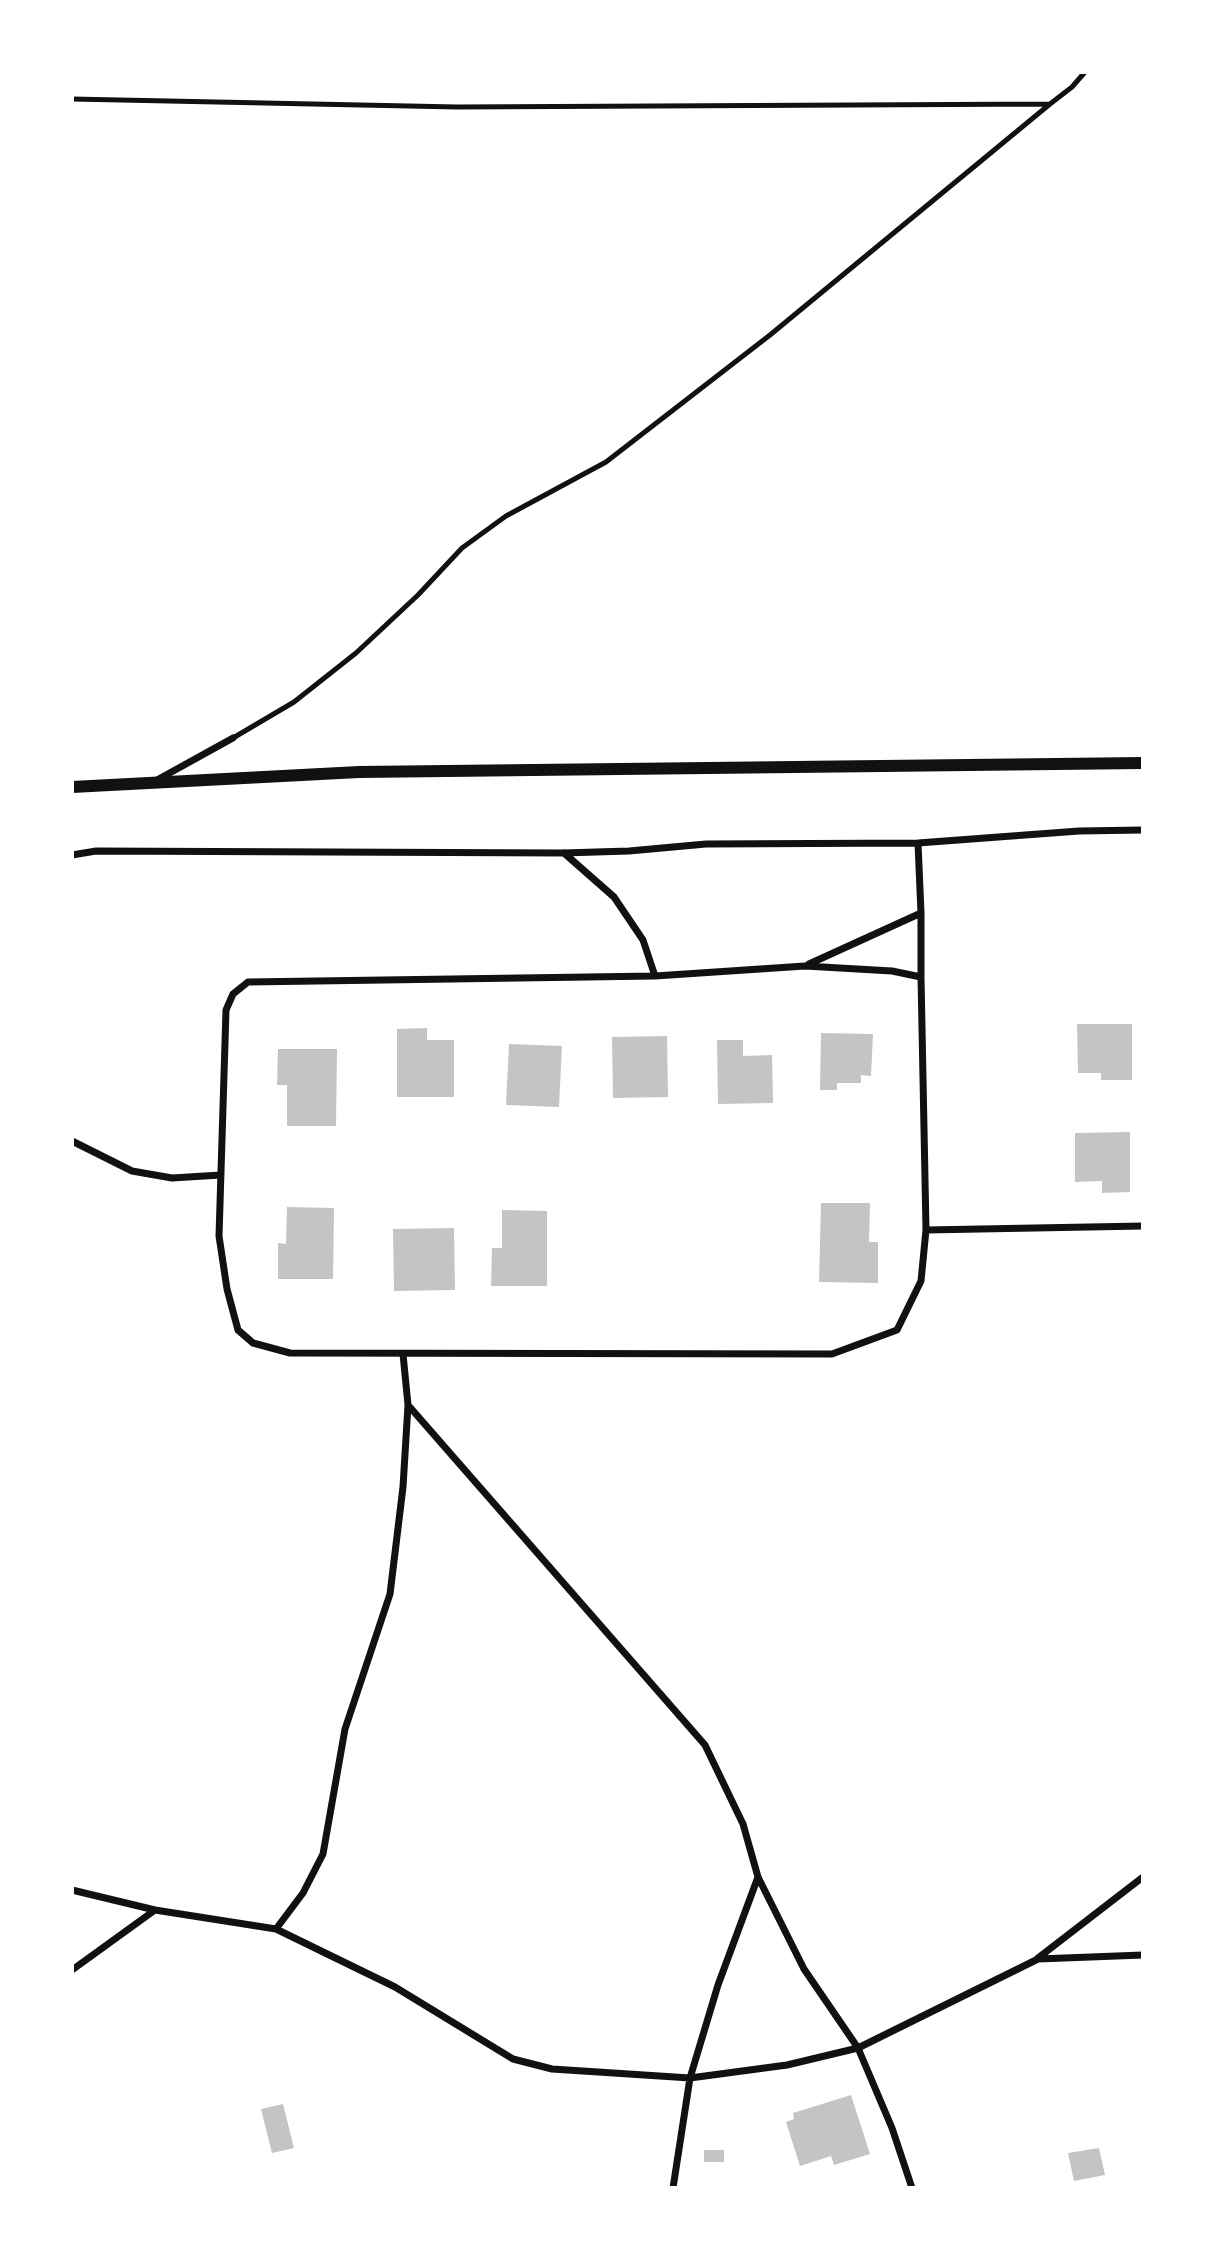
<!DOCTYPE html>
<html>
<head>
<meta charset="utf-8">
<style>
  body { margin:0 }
  #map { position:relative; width:1215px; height:2260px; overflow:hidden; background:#fff; font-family:"Nunito Sans",sans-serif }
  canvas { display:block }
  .frame { position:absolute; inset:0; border:74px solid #fff; pointer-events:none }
</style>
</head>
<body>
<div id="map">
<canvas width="1215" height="2260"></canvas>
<div class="frame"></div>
</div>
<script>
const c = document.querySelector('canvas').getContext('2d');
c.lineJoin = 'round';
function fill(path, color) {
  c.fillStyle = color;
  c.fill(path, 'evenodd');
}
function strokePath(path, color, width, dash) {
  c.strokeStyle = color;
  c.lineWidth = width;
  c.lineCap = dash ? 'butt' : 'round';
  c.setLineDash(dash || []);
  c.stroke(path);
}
fill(new Path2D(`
  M1077 1024H1132V1080H1101V1073H1078Z
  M427 1028V1040H454V1097H397V1029Z
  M821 1033 873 1034 871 1076 861 1075V1083H837V1090H820Z
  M667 1036 668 1097 613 1098 612 1037Z
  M717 1040H743V1056L772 1055 773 1103 718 1104Z
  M509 1044 562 1046 559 1107 506 1105Z
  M278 1049H337L336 1126H287V1085H277Z
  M1130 1132V1192L1102 1193V1181L1075 1182V1133Z
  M821 1203H870L869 1242H878V1283L819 1282Z
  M287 1207 334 1208 333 1279H278V1243L286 1244Z
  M502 1210 547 1211V1286H491L492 1248H502Z
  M454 1228 455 1290 394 1291 393 1229Z
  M851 2095 870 2154 834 2165 831 2156 800 2166 786 2122 794 2119 793 2113Z
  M283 2104 294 2148 272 2153 261 2109Z
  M1099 2148 1105 2175 1074 2181 1068 2153Z
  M704 2150H724V2162H704Z`), '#c4c4c4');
strokePath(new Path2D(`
  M72 99 457 107 1050 104 1072 87 1085 72
  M233 738 294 702 356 653 418 595 462 548 506 516 606 462 770 335 1050 104`), '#111', 5);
strokePath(new Path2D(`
  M157 780 233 738
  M564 853 614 897 643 940 655 976
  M72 855 96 851 563 853 629 851 706 844 918 843 1079 831 1143 830
  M809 964 921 913 918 843
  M805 966 892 971 921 977 926 1230 921 1281 897 1330 832 1354 290 1353 253 1343 238 1330 227 1289 219 1236 226 1010 233 994 248 982 655 976Z
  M921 977V913
  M72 1141 132 1171 172 1178 221 1175
  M926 1230 1143 1226
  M408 1405 705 1745 743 1824 758 1877 804 1969 858 2048 892 2128 912 2188
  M72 1890 155 1910
  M276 1929 303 1893 323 1854 345 1729 390 1594 403 1487 408 1405 403 1354
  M1038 1958 1143 1877
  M72 1970 155 1910 276 1929 395 1987 513 2059 552 2069 690 2078 787 2065 858 2048 1038 1959 1143 1955
  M673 2188 690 2078 718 1985 758 1877`), '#111', 7);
strokePath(new Path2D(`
  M72 787 359 772 1143 763`), '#111', 12);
</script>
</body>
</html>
